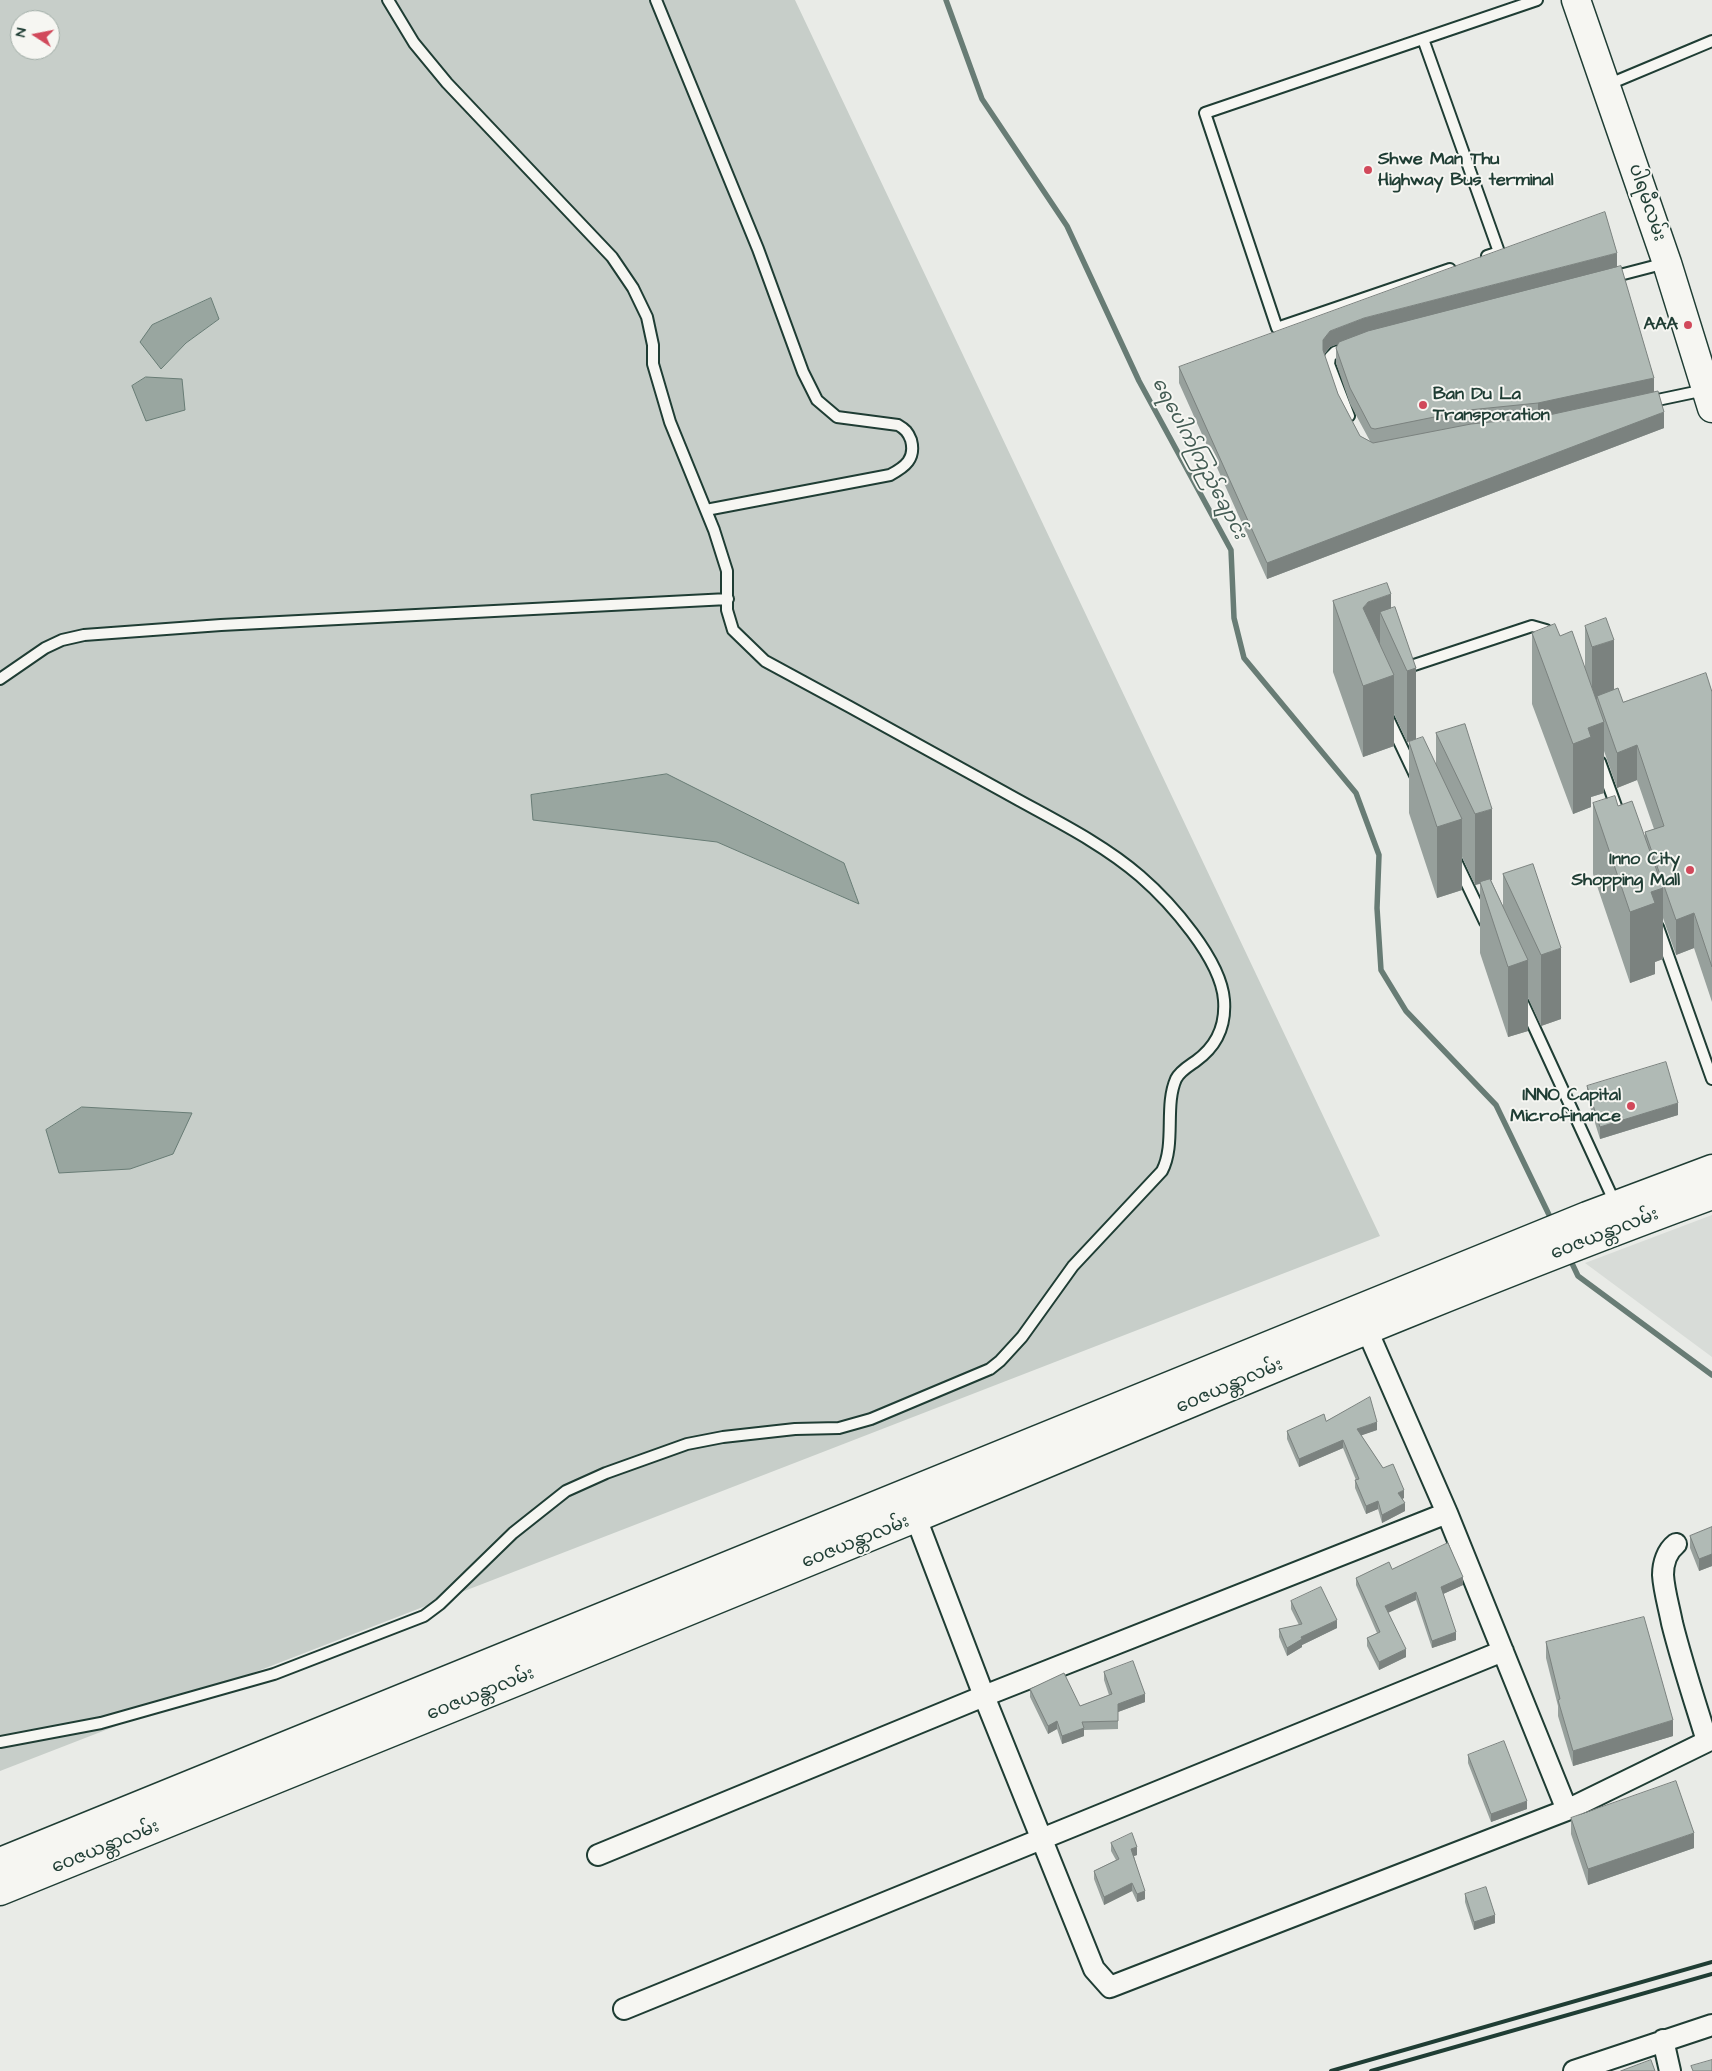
<!DOCTYPE html>
<html>
<head>
<meta charset="utf-8">
<style>
  body { margin:0 }
  #map { position:relative; width:1712px; height:2071px; overflow:hidden; background:#e9ebe7; font-family:"Architects Daughter",sans-serif }
  canvas { display:block }
  .north { position:absolute; left:10px; top:10px; width:50px; height:50px; box-sizing:border-box; background:#f6f6f2; border:1px solid #a0aca6; border-radius:50%; rotate:281deg; font-size:14px; font-weight:700; line-height:20px; text-align:center; color:#1f3d34 }
  .north::after { content:''; display:block; margin:auto; width:18px; height:22px; background:#d1495b; clip-path:polygon(50% 0,100% 100%,50% 72%,0 100%) }
</style>
</head>
<body>
<div id="map">
<canvas width="1712" height="2071"></canvas>
<div class="north">N</div>
</div>
<script>
const c = document.querySelector('canvas').getContext('2d');
c.lineJoin = 'round';
function fill(path, color) {
  c.fillStyle = color;
  c.fill(path, 'evenodd');
}
function strokePath(path, color, width, dash) {
  c.strokeStyle = color;
  c.lineWidth = width;
  c.lineCap = dash ? 'butt' : 'round';
  c.setLineDash(dash || []);
  c.stroke(path);
}
function label(font, color, halo, rows, align = 'center') {
  c.font = font + ' "Architects Daughter","Noto Sans Myanmar",sans-serif';
  c.lineWidth = 4;
  c.setLineDash([]);
  c.textBaseline = 'middle';
  c.strokeStyle = halo;
  c.fillStyle = color;
  for (const [text, x, y, turn = 0] of rows) {
    c.save();
    c.translate(x, y);
    c.rotate((+turn || 0) * Math.PI / 180);
    c.textAlign = isNaN(turn) ? turn : align;
    if (halo) c.strokeText(text, 0, 0);
    c.fillText(text, 0, 0);
    c.restore();
  }
}
fill(new Path2D(`
  M1712 1215V1357L1585 1263Z`), '#d8dcd8');
fill(new Path2D(`
  M0 0H795L1380 1236 0 1771ZM20 20H50V50H20ZM211 298 219 319 186 343 161 369ZM717 842 844 863 858 903Z`), '#c7cec9');
const water = new Path2D(`
  M211 298 219 319 186 343 161 369 140 342 152 325Z
  M146 377 182 379 185 410 146 421 132 386Z
  M667 774 844 863 859 904 717 842 533 820 531 795Z
  M82 1107 192 1113 173 1154 130 1169 59 1173 46 1130Z`);
fill(water, '#99a6a0');
strokePath(water, '#687c75', 1);
strokePath(new Path2D(`
  M946 0 982 99 1067 226 1139 381 1231 550 1234 618 1244 658 1356 793 1379 855 1377 908 1381 970 1406 1011 1496 1105 1552 1221
  M1569 1257 1578 1276 1712 1375`), '#687c75', 5.5);
const service = new Path2D(`
  M656 0 758 249 803 372 817 400 837 417 898 425C905 429 908 432 911 440 916 459 905 467 890 475L706 510
  M1423 39 1499 252 1487 256
  M1607 85 1712 41
  M1450 269 1277 328 1205 113 1537 0
  M1612 277 1666 263
  M1347 348 1335 352 1330 357 1329 364 1349 416
  M1648 402 1705 390
  M1402 669 1532 626 1546 630 1552 637
  M0 679 45 648 62 640 84 635 221 625 728 599
  M1388 718 1415 775
  M1600 762 1617 809
  M1456 861 1485 922
  M1658 927 1712 1079
  M1523 1003 1615 1203
  M0 1742 101 1723 274 1674 424 1616 440 1604 513 1533 566 1491 606 1473 687 1444 723 1437 795 1429 839 1428 871 1419 990 1369 1000 1361 1022 1337 1073 1266 1162 1171C1176 1144 1164 1106 1176 1079 1180 1071 1189 1066 1196 1061 1217 1046 1226 1026 1224 1000 1221 959 1170 902 1140 876 1101 842 1050 818 1004 792 925 748 845 704 765 661L733 630 727 610V571L714 530 670 422 653 364V345L647 317 633 288 612 257 447 83 414 43 388 0`);
const minor = new Path2D(`
  M1367 1330 1447 1513 1567 1810
  M916 1518 984 1696 1094 1969 1110 1987 1567 1810 1712 1739
  M1676 1544C1667 1551 1663 1563 1663 1575 1664 1591 1669 1607 1672 1623 1682 1663 1695 1702 1707 1741
  M598 1855 984 1696 1447 1513
  M624 2009 1503 1651
  M1663 2040 1670 2071
  M1574 2071 1712 2025`);
const primary = new Path2D(`
  M1576 0 1667 263 1712 408
  M0 1862 1587 1216 1712 1169
  M0 1891C307 1766 614 1643 920 1516 1183 1407 1445 1293 1712 1195`);
strokePath(service, '#1f3d34', 14);
strokePath(minor, '#1f3d34', 24);
strokePath(primary, '#1f3d34', 31);
strokePath(service, '#f6f6f2', 10);
strokePath(minor, '#f6f6f2', 20);
strokePath(primary, '#f6f6f2', 28);
strokePath(new Path2D(`
  M1331 2071 1712 1962
  M1371 2071 1712 1974`), '#1f3d34', 4);
fill(new Path2D(`
  M1617 267 1664 428 1267 579 1179 383V367ZM1338 344 1336 348V363L1350 404 1370 441 1360 436 1338 394 1324 355 1330 347Z
  M1333 601 1391 609 1416 668V739L1407 742 1394 714V746L1363 757 1333 672Z
  M1585 626 1614 690 1623 702 1712 692V1002L1694 948 1676 955 1663 918V959L1655 962V974L1630 983 1593 874V803L1618 806 1645 838V832L1654 829 1637 780 1617 788 1604 751V793L1591 797V807L1573 814 1532 704V633L1560 636 1585 668Z
  M1465 724 1492 880H1491L1503 906V874L1533 864 1561 1019 1541 1026 1528 998V1031L1508 1037 1480 953V884L1475 885 1462 857V890L1437 898 1409 813V742L1436 765V733Z
  M1587 1086 1678 1115 1600 1139 1587 1097Z
  M1326 1421 1377 1430 1361 1435 1383 1468 1404 1498 1402 1499 1405 1511 1382 1523 1378 1509 1366 1514 1355 1488V1480H1356L1343 1448 1299 1467 1287 1439V1431Z
  M1712 1527V1566L1699 1571 1690 1548V1536Z
  M1392 1569 1463 1585 1443 1594 1456 1640 1432 1648 1416 1600 1388 1613 1406 1657 1379 1670 1367 1646V1638L1377 1633 1356 1585V1578Z
  M1291 1601 1337 1628 1302 1645V1647L1287 1656 1279 1637V1629L1299 1625 1291 1609Z
  M1546 1642 1673 1736 1573 1766 1558 1716V1706L1546 1658Z
  M1104 1672 1145 1702 1118 1712V1729L1084 1730V1736L1062 1744 1057 1729 1048 1734 1030 1697V1689L1080 1706 1109 1695 1104 1680Z
  M1468 1755 1527 1809 1491 1822 1468 1763Z
  M1571 1818 1694 1848 1588 1885 1571 1834Z
  M1111 1843 1137 1855 1134 1856 1145 1899 1137 1902 1132 1891 1104 1905 1094 1879V1871L1116 1860 1111 1851Z
  M1465 1894 1495 1923 1474 1930 1465 1902Z`), '#97a09c');
fill(new Path2D(`
  M1617 253V268L1364 334 1330 347 1323 355V340L1330 331 1364 318Z
  M1654 378V394L1538 419V403Z
  M1664 412V428L1267 579V563Z
  M1391 594V636L1380 612V669L1363 608 1368 602Z
  M1614 640V710L1597 696V716L1592 718V647Z
  M1416 668V739L1407 742V671Z
  M1394 675V746L1363 757V686Z
  M1604 722V793L1591 797V807L1573 814V744L1588 728Z
  M1637 745V780L1617 788V753Z
  M1492 809V880L1475 885V814Z
  M1462 819V890L1437 898V827Z
  M1663 888V959L1655 962V974L1630 983V912L1651 892Z
  M1694 913V948L1676 955V920Z
  M1561 948V1019L1541 1026V955Z
  M1528 960V1031L1508 1037V967Z
  M1678 1103V1115L1600 1139V1127Z
  M1377 1422V1430L1357 1437V1429Z
  M1343 1440V1448L1299 1467V1459Z
  M1404 1490V1498L1398 1501V1493Z
  M1378 1501V1509L1366 1514V1506Z
  M1405 1503V1511L1382 1523V1515Z
  M1712 1554V1566L1699 1571V1559Z
  M1463 1577V1585L1441 1595V1587Z
  M1416 1592V1600L1385 1614V1606Z
  M1337 1620V1628L1302 1645V1647L1287 1656V1648L1301 1637Z
  M1456 1632V1640L1432 1648V1641Z
  M1406 1649V1657L1379 1670V1662Z
  M1145 1694V1702L1118 1712V1704Z
  M1673 1720V1736L1573 1766V1751Z
  M1057 1721V1729L1048 1734V1726Z
  M1084 1728V1736L1062 1744V1736Z
  M1527 1801V1809L1491 1822V1814Z
  M1694 1833V1848L1588 1885V1869Z
  M1137 1847V1855L1131 1857V1849Z
  M1132 1883V1891L1104 1905V1897Z
  M1145 1891V1899L1137 1902V1894Z
  M1495 1915V1923L1474 1930V1922Z`), '#7b827f');
const building = new Path2D(`
  M1605 212 1617 253 1364 318 1330 331 1323 340V350L1338 394 1360 436 1373 443 1471 424 1540 417 1658 391 1664 412 1267 563 1179 367Z
  M1621 266 1654 378 1538 403 1469 410 1375 429 1371 428 1350 388 1336 348 1339 342 1368 331Z
  M1387 583 1391 594 1368 602 1363 608 1394 675 1363 686 1333 601Z
  M1395 607 1416 668 1407 671 1380 612Z
  M1606 618 1614 640 1592 647 1585 626Z
  M1555 624 1560 636 1572 631 1604 722 1588 728 1591 737 1573 744 1532 633Z
  M1706 673 1712 692V967L1694 913 1676 920 1645 832 1664 826 1637 745 1617 753 1597 696 1618 688 1623 702Z
  M1465 724 1492 809 1475 814 1436 733Z
  M1423 737 1462 819 1437 827 1409 742Z
  M1615 796 1618 806 1632 801 1663 888 1651 892 1655 903 1630 912 1593 803Z
  M1533 864 1561 948 1541 955 1503 874Z
  M1490 879 1528 960 1508 967 1480 882Z
  M1666 1062 1678 1103 1600 1127 1587 1086Z
  M1370 1397 1377 1422 1357 1429 1383 1468 1393 1464 1404 1490 1398 1493 1405 1503 1382 1515 1378 1501 1366 1506 1355 1480 1359 1479 1343 1440 1299 1459 1287 1431 1324 1414 1326 1421Z
  M1712 1527V1554L1699 1559 1690 1536Z
  M1448 1543 1463 1577 1441 1587 1456 1632 1432 1641 1416 1592 1385 1606 1406 1649 1379 1662 1367 1638 1380 1632 1356 1578 1389 1562 1392 1569Z
  M1321 1587 1337 1620 1301 1637 1302 1639 1287 1648 1279 1629 1302 1624 1291 1601Z
  M1644 1617 1673 1720 1573 1751 1558 1700 1560 1699 1546 1642Z
  M1133 1661 1145 1694 1118 1704V1721L1082 1722 1084 1728 1062 1736 1057 1721 1048 1726 1030 1689 1064 1673 1080 1706 1112 1694 1104 1672Z
  M1504 1741 1527 1801 1491 1814 1468 1755Z
  M1676 1781 1694 1833 1588 1869 1571 1818Z
  M1132 1833 1137 1847 1131 1849 1145 1891 1137 1894 1132 1883 1104 1897 1094 1871 1119 1859 1111 1843Z
  M1486 1887 1495 1915 1474 1922 1465 1894Z
  M1651 2060 1655 2071H1621Z
  M1712 2060V2071H1693L1691 2066Z`);
fill(building, '#b0bab5');
strokePath(building, '#7b827f', 1);
for (const [x, y, r, color] of [
  [1368,170,5,"#d1495b"],
  [1688,325,5,"#d1495b"],
  [1423,405,5,"#d1495b"],
  [1690,870,5,"#d1495b"],
  [1631,1106,5,"#d1495b"]
]) {
  const dot = new Path2D();
  dot.arc(x, y, r, 0, 2 * Math.PI);
  c.fillStyle = color;
  c.fill(dot);
  strokePath(dot, '#f6f6f2', 2);
}
label('bold 18px', '#1f3d34', '#f6f6f2', [
  ["Shwe Man Thu",1378,160,"left"],
  ["Highway Bus terminal",1378,181,"left"],
  ["AAA",1678,325],
  ["Ban Du La",1433,395,"left"],
  ["Transporation",1433,416,"left"],
  ["Inno City",1680,860],
  ["Shopping Mall",1680,881],
  ["INNO Capital",1621,1096],
  ["Microfinance",1621,1117]
], 'right');
label('18px', '#1f3d34', '#f6f6f2', [
  ["ပါရမီလမ်း",1646,203,71],
  ["ဝေဇယန္တာလမ်း",1605,1235,-21],
  ["ဝေဇယန္တာလမ်း",1230,1387,-23],
  ["ဝေဇယန္တာလမ်း",856,1543,-22],
  ["ဝေဇယန္တာလမ်း",481,1695,-22],
  ["ဝေဇယန္တာလမ်း",106,1848,-22]
]);
label('italic 19px', '#445c54', '#f6f6f2', [
  ["ရေပေါက်ကြည်ချောင်း",1198,459,62]
]);
</script>
</body>
</html>
